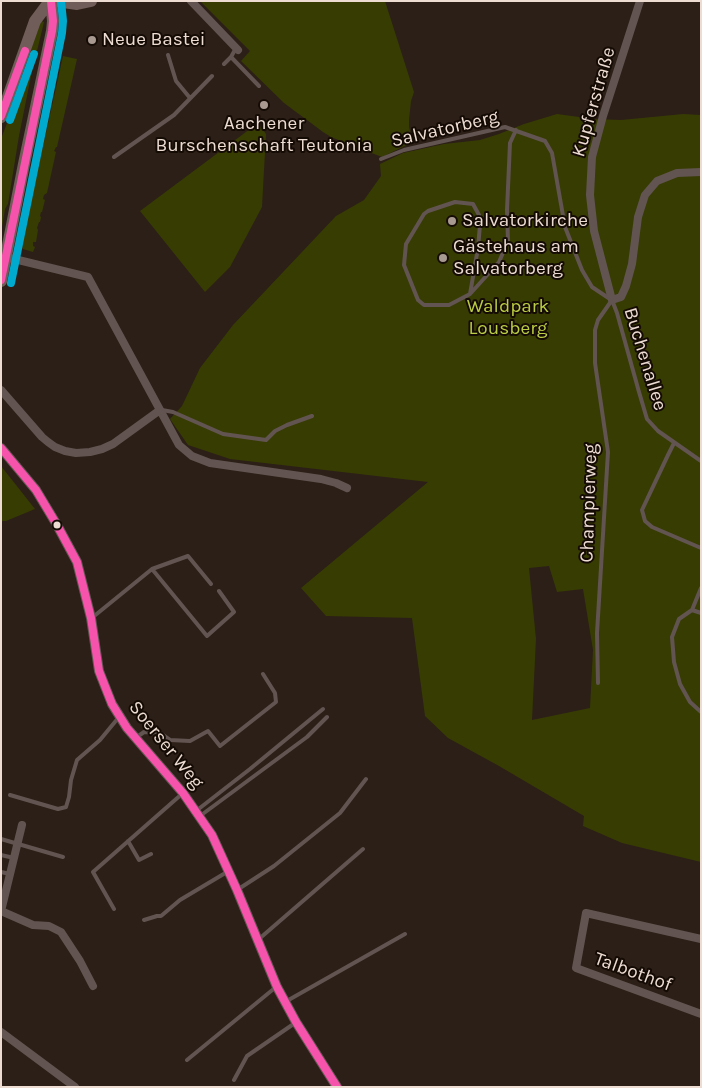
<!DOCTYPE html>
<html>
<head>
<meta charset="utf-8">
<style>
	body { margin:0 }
	#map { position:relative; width:702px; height:1088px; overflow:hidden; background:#2c1f17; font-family:Karla,sans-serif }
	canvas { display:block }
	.frame { position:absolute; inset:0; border:2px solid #ecdcd2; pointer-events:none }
</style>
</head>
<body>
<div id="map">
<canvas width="702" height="1088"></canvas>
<div class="frame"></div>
</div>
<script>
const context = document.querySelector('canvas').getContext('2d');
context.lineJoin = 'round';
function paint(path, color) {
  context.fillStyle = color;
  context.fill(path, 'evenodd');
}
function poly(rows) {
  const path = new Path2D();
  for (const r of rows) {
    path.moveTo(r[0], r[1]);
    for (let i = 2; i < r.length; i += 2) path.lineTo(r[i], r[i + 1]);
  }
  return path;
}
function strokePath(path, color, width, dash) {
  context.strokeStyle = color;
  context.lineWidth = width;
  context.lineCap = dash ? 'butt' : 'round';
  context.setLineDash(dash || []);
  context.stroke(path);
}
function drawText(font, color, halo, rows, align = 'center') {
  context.font = font + ' Karla,sans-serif';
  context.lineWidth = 4;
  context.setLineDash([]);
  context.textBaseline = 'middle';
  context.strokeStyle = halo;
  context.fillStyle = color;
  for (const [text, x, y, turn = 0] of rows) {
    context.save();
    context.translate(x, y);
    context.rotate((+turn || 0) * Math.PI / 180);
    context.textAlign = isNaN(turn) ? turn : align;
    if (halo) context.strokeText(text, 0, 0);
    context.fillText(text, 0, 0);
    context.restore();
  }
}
paint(poly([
	[200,1,385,1,414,92,411,101,409,120,409,127,413,142,382,157,351,145,331,137,323,132,284,103,241,61,250,51],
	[41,21,44,22,31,76,19,136,8,204,5,209,1,233,1,139,29,65,27,61],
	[63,56,77,59,57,147,56,147,54,151,56,152,47,193,44,195,43,199,45,200,42,212,41,212,40,216,41,217,40,222,39,222,37,228,38,230,36,242,33,242,33,246,35,247,33,252,23,249,21,246],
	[557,114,594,119,621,120,683,114,701,115,701,862,622,843,583,826,584,816,499,766,448,738,425,716,412,618,326,616,301,588,428,482,230,459,188,445,170,419,182,406,200,368,233,325,336,216,364,200,381,176,380,164,403,153,444,144,480,140,499,134,524,124],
	[549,566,557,592,583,589,593,650,590,708,532,720,536,639,529,568],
	[258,123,266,134,262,207,230,267,205,292,140,211],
	[1,466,35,509,6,521,1,521]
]), '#373c03');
strokePath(poly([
	[168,55,176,81,190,98],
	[231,57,259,86],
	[224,64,231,57,236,48],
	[114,157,174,115,212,76],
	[381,159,404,150,505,127,545,141,552,153,565,227,582,270,592,287,610,299],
	[470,294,478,248,480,225,479,215,473,204,455,202,428,211,424,214,406,244,404,265,418,300,424,305,449,305,470,294,499,262,508,241,507,210,510,143,516,130],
	[612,300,617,313,639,392,647,419,658,431,701,461],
	[162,410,173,412,223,434,266,440,275,431,287,425,312,416],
	[674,443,668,455,642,510,645,521,652,527,701,548],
	[152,569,207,636,234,612,219,591],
	[701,588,692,610,679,619,672,637,674,662,680,684,690,702,701,712],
	[692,610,701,613],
	[93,617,152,569,188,556,211,584],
	[598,683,597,633,608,452,595,363,595,330,598,320,612,300],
	[137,737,144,732,160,733,170,740,190,741,208,731,220,746,276,702,275,693,263,674],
	[10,795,58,809,66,807,69,797,71,780,77,760,100,740,119,717],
	[196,811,250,769,323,709],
	[200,816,307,737,327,717],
	[1,839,63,857],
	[128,841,139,860,151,854],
	[1,855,14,858],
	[1,872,10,874],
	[237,890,274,866,340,813,366,779],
	[114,909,93,872,183,793],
	[144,920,157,916,161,916,180,900,227,872],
	[259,939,363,849],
	[285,1002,405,934],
	[187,1060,276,987],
	[234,1080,247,1056,295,1023]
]), '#625451', 4);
strokePath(poly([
	[191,1,238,50],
	[640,1,603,116,592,157,590,195,594,231,612,300,621,297,626,286,632,264,638,217,645,195,657,181,677,173,701,172],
	[6,257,88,277,179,445,192,456,210,463,321,479,336,483,347,488],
	[1,390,42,437,48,442,55,447,65,451,76,453,90,452,102,449,113,444,160,410],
	[1,911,33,925,49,926,61,932,80,961,93,986],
	[1,911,22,825],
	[701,939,586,913,576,968,701,1014],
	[1,1032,75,1087]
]), '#625451', 8);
strokePath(poly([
	[1,448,36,490,57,525,77,562,91,618,99,671,112,704,127,728,183,793,212,835,237,890,277,987,296,1022,337,1087]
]), '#625451', 10);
strokePath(poly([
	[57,1,77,4,91,1],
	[1,117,35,21,50,1],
	[1,281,24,164,52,31,53,21,51,1]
]), '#705c58', 12);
strokePath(poly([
	[1,116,25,51],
	[1,280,52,31,53,21,51,1],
	[1,448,36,490,57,525,77,562,91,618,99,671,112,704,127,728,183,793,212,835,237,890,277,987,296,1022,337,1087]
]), '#f653ac', 8);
strokePath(poly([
	[10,120,34,54],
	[11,283,62,33,63,21,61,1]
]), '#00a9ce', 8);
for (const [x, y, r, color] of [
	[92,40,5,"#a99a91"],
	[264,105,5,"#a99a91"],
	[452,221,5,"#a99a91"],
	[443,258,5,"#a99a91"],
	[57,525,4.5,"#ecdcd2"]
]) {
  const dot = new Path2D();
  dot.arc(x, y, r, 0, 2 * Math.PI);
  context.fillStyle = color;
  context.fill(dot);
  strokePath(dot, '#150b05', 2);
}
drawText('19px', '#ecdcd2', '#150b05', [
	["Neue Bastei",102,40],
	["Aachener",264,124,"center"],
	["Burschenschaft Teutonia",264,146,"center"],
	["Salvatorkirche",462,221],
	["Gästehaus am",453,247],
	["Salvatorberg",453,269]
], 'left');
drawText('19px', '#ecdcd2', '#150b05', [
	["Kupferstraße",594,102,-74],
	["Salvatorberg",445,129,-13],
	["Buchenallee",645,359,73],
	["Champierweg",589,503,-88],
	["Soerser Weg",166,745,51],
	["Talbothof",633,972,20]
]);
drawText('19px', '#bacd44', '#150b05', [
	["Waldpark",508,307],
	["Lousberg",508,329]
]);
</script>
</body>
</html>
